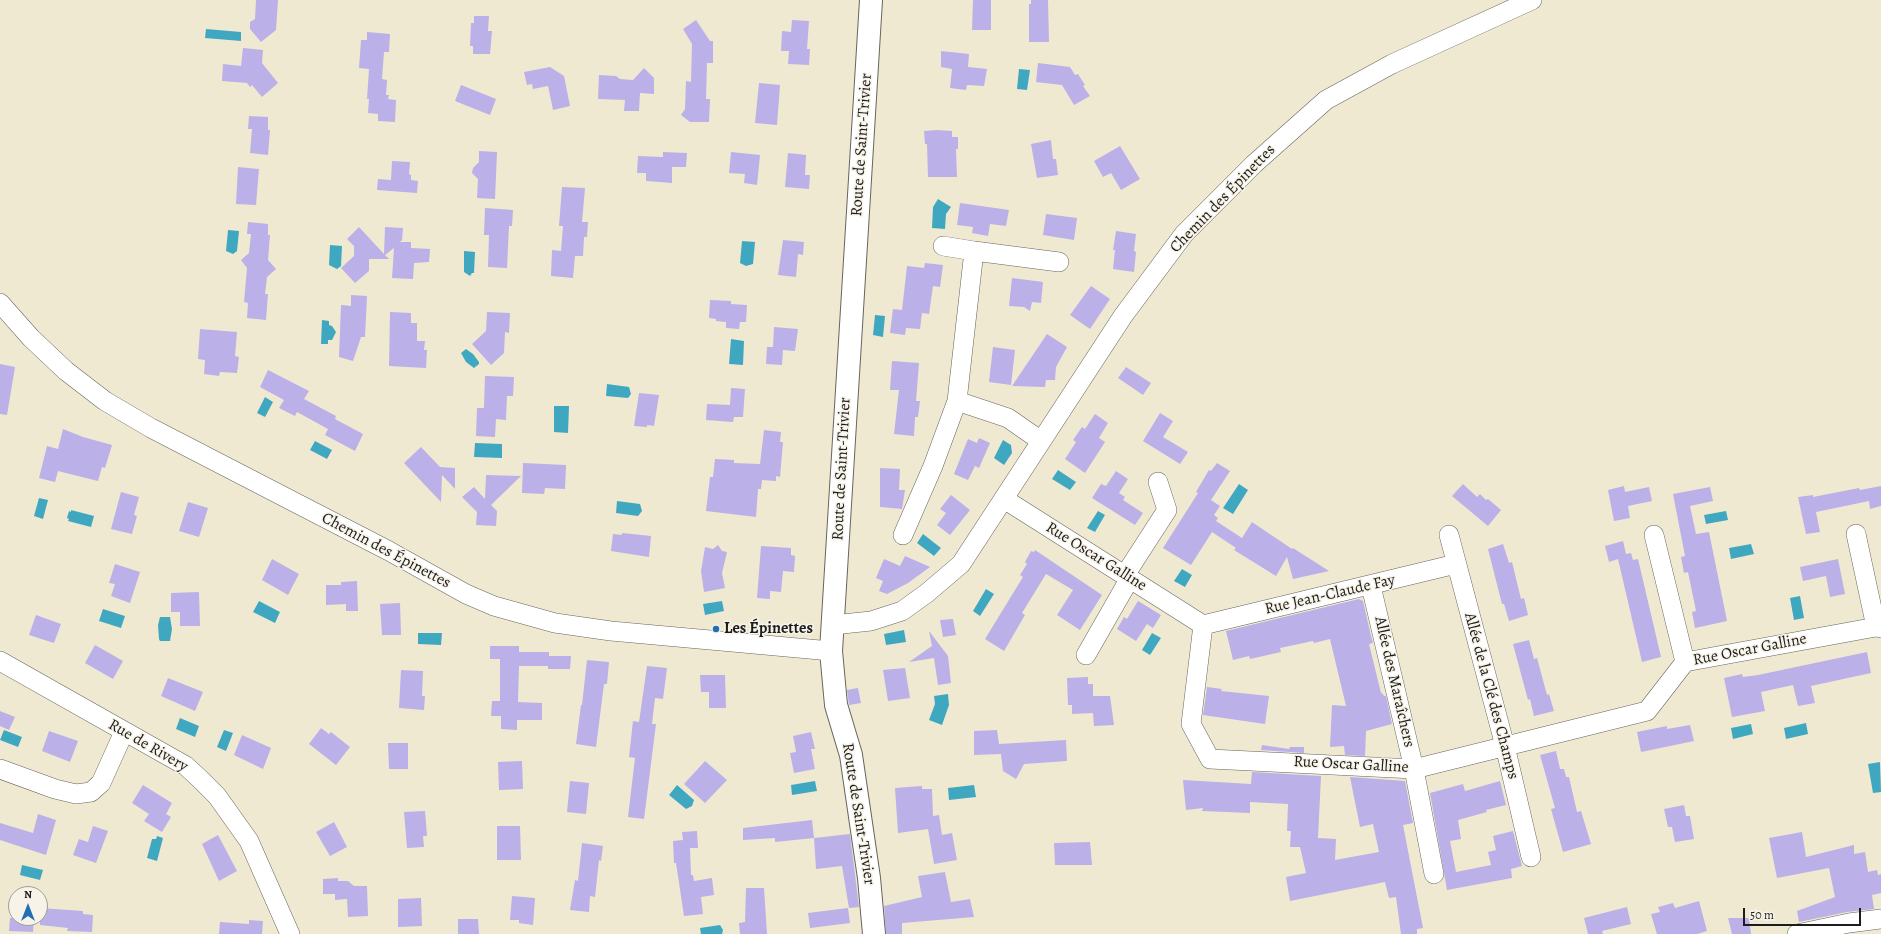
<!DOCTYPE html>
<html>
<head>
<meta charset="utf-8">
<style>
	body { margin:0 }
	#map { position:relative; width:1881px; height:934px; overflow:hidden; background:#f0e9d2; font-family:Alegreya,serif }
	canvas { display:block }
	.north { position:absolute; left:8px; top:886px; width:40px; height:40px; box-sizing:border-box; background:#f7f3e8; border:1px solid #9f9d96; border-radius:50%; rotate:0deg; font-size:11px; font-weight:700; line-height:16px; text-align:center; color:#1c1c1c }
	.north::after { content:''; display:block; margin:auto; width:14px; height:18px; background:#1f6fb2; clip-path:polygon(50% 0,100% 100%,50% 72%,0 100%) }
	.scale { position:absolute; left:1743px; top:908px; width:118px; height:18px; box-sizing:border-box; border:2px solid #1c1c1c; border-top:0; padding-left:5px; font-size:12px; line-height:14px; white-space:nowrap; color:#1c1c1c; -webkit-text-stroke:3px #f7f3e8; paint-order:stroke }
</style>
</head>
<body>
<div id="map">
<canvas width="1881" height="934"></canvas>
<div class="north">N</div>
<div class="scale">50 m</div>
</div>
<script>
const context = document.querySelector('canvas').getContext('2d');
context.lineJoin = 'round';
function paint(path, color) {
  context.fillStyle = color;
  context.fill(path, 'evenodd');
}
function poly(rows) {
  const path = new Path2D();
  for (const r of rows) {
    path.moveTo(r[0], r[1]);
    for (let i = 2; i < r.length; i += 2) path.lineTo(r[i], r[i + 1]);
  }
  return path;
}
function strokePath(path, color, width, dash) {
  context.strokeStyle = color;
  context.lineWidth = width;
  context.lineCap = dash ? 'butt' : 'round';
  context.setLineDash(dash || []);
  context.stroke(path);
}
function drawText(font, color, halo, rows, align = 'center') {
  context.font = font + ' Alegreya,serif';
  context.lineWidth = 3;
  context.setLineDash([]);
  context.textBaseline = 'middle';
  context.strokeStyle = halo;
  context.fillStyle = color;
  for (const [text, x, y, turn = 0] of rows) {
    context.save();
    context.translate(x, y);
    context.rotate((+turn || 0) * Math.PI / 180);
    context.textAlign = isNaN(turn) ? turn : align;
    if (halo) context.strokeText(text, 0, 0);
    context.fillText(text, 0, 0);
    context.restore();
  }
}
paint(poly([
	[206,29,241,32,241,41,205,38],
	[1019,69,1030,70,1027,90,1017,89],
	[938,199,951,207,946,214,945,229,932,228,933,207],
	[228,230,239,231,237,251,233,254,226,251],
	[742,241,755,242,753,264,746,266,740,263],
	[330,245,342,246,341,266,337,269,329,265],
	[464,251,475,252,474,273,472,273,470,276,464,272],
	[875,315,885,316,883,337,873,335],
	[322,320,329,321,329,325,332,326,336,332,332,340,328,340,328,344,321,344],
	[731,339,744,341,743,365,729,364],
	[466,349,473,354,479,362,479,364,474,368,466,362,461,353],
	[607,384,629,387,631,394,628,398,606,396],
	[265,397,273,402,265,417,257,413],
	[554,406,569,406,568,433,554,432],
	[1003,440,1011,445,1012,453,1004,465,994,458],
	[315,441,332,450,327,459,310,450],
	[475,443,502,444,502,458,474,457],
	[1058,470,1076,482,1070,490,1052,479],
	[1239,484,1248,490,1233,514,1223,508],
	[39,498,48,500,43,519,34,516],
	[617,501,640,504,642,511,638,516,616,513],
	[71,510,94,516,91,527,68,521,69,519,67,518,69,511,71,512],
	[1098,511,1105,515,1095,532,1087,528],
	[1726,511,1728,520,1706,524,1704,515],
	[923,534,941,548,934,556,917,543],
	[1751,544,1754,554,1731,559,1729,548],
	[1182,569,1192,575,1185,587,1174,581],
	[986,589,994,594,980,616,973,611],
	[1800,596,1804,618,1794,620,1790,598],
	[259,601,280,612,275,623,253,612],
	[722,601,724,611,705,615,703,604],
	[103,609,125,616,121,628,99,621],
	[160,617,170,617,172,629,170,641,160,641,159,639,158,625],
	[904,630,906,642,886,645,884,634],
	[418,633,442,633,441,645,418,644],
	[1152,633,1161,638,1150,655,1142,650],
	[948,694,949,705,942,725,929,720,935,704,934,696],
	[180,718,199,726,195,737,176,729],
	[1806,723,1808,734,1786,739,1784,728],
	[1751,724,1753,734,1733,739,1731,728],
	[4,730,22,737,18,747,0,740],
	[224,730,233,733,226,751,217,747],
	[1880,762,1881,792,1873,793,1868,764],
	[815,781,817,791,792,795,791,785],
	[677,785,694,800,692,806,686,809,669,795],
	[974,785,976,797,949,800,948,788],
	[157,836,163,838,157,861,147,858,152,839,156,839],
	[22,865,43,870,40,880,20,875],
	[720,925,723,930,722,934,701,934,700,928]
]), '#3fa8c0');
paint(poly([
	[256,0,278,0,276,30,261,42,250,29,250,22,255,19],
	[973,0,991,0,991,30,972,30],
	[1031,0,1048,0,1049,42,1029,42,1029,4,1031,4],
	[474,16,489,16,488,31,492,31,490,54,473,54,473,46,470,46,471,23,474,23],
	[696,20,710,41,713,41,713,63,707,63,706,99,710,99,709,122,690,122,681,115,685,109,686,81,691,82,692,44,683,29],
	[792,20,809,21,807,49,810,49,809,65,788,64,789,51,781,51,782,31,791,32],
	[367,32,390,34,389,52,384,52,382,79,387,80,386,95,389,95,388,99,396,100,395,122,378,121,378,114,368,113,369,99,367,99,369,69,359,68,361,40,367,40],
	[243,48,263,50,262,63,278,83,262,97,252,85,250,87,247,83,222,81,223,64,241,66],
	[941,51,969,54,968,67,987,69,984,86,967,85,966,90,950,88,952,69,941,67],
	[1038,63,1070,67,1075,75,1078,74,1085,85,1083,86,1090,96,1074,105,1062,85,1036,82],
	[550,67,564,76,570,106,553,110,548,86,533,89,532,84,527,85,524,72],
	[644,68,654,78,654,94,640,93,639,111,624,111,625,100,598,99,599,75,616,76,620,79,633,80],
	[759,83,780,85,777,125,755,123],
	[461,85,496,99,490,115,455,101],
	[249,116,268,117,268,130,270,130,268,155,250,153,252,129,248,129],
	[937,130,952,131,952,137,958,137,958,149,956,149,957,177,928,177,927,144,925,144,924,131],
	[1051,140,1053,159,1056,159,1058,175,1037,178,1031,144],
	[1120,146,1140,179,1121,190,1111,173,1103,177,1094,161],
	[479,151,497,152,495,199,477,198,478,179,472,173,473,168,479,162],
	[663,152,687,153,686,167,672,167,672,183,646,181,646,173,637,173,638,156,663,157],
	[731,152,760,155,757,185,744,183,745,174,729,173],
	[788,153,806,155,805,175,810,175,809,189,785,187],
	[392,161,410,162,409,174,411,175,411,180,418,181,417,193,377,190,378,179,391,180],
	[238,167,259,169,256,205,236,204],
	[562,187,585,188,582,222,588,222,587,237,584,237,583,256,575,256,573,278,551,276,552,250,561,251,563,226,559,226],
	[960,203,1009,210,1006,226,990,224,988,236,972,233,973,227,957,225],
	[485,208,513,210,512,226,509,226,507,268,488,267,489,235,484,235],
	[1046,214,1077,218,1074,240,1043,235],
	[248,222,268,224,268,235,270,235,268,260,276,269,267,277,265,294,268,294,266,320,247,318,248,303,244,302,247,268,241,260,249,253,251,234,247,234],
	[359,227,384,254,385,227,403,228,402,240,400,242,411,242,411,248,430,249,429,262,414,263,413,279,392,278,394,248,385,255,389,259,369,259,369,271,355,283,341,268,354,256,354,246,347,239],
	[1116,231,1136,234,1134,251,1136,252,1134,272,1113,269,1115,250,1113,250],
	[783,240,804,242,803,255,798,254,796,277,778,275],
	[925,263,943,265,940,287,933,286,929,314,922,313,920,329,906,328,905,335,890,333,893,309,902,310,907,266,924,268],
	[1012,278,1043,282,1041,303,1032,302,1030,311,1024,307,1009,306],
	[1091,286,1110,299,1090,329,1070,315],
	[351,295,367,296,365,337,361,337,353,361,339,357,341,305,351,306],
	[710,300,731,301,731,304,747,305,746,322,740,322,739,329,726,328,726,322,716,321,716,319,709,318],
	[390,312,411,313,411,323,417,323,417,341,425,341,424,350,427,350,426,368,389,366],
	[487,312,510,313,509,333,505,332,504,353,491,365,472,344,486,331],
	[774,327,798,329,795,351,783,350,782,365,766,364,767,347,773,347],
	[200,329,237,332,235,356,239,357,237,373,220,372,219,376,204,374,205,360,198,359],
	[1047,334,1067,347,1056,367,1055,380,1046,380,1045,387,1012,386],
	[993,347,1015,350,1011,385,989,382],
	[892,361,919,363,916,401,920,401,918,417,915,417,914,436,894,434,899,390,890,390],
	[0,364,15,367,7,415,0,414],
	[1126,367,1151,383,1143,395,1118,378],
	[268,370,309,391,304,399,336,416,335,419,363,434,355,451,325,435,328,429,297,412,295,416,279,408,284,400,260,387],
	[485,376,514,377,513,396,507,396,506,420,496,419,495,437,476,436,477,408,484,408],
	[731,388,745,389,743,417,734,417,733,422,706,420,707,404,730,405],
	[639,393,659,395,654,426,647,425,647,427,634,426],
	[1160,413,1173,421,1163,437,1188,452,1180,464,1143,441],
	[1095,414,1108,423,1099,438,1105,442,1085,473,1065,459,1076,442,1073,440,1082,427,1085,429],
	[63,429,83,437,112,445,105,468,102,467,98,481,58,471,55,482,39,478,47,446,58,449],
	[764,430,781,432,780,442,783,442,780,477,776,476,776,481,762,480,761,489,758,489,756,517,706,511,710,477,713,477,715,459,734,460,734,463,760,464],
	[979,438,990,443,979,468,975,466,968,480,954,474,968,439,977,443],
	[421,447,440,467,455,468,455,489,442,475,441,502,404,463],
	[523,463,566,465,565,489,545,488,544,494,522,493],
	[1217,463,1230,471,1211,500,1220,506,1214,515,1218,518,1216,521,1242,538,1252,522,1292,549,1293,548,1329,571,1293,579,1287,557,1276,576,1234,550,1236,548,1212,532,1191,565,1163,548,1198,493,1196,492,1209,470,1211,471],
	[880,468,900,469,899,490,905,490,902,509,880,507],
	[1116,471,1128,479,1119,493,1125,497,1123,500,1143,513,1135,525,1092,498,1101,484,1106,486],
	[486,475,521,476,491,505,497,511,496,526,476,525,477,512,462,497,474,487,485,499],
	[1463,484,1477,497,1480,494,1486,500,1488,499,1501,510,1488,526,1452,496],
	[1624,486,1625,492,1649,487,1652,501,1628,506,1630,518,1614,521,1608,490],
	[1881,486,1881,506,1870,509,1869,501,1816,512,1820,532,1806,534,1798,497,1813,495,1813,497,1859,488,1860,490],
	[1710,487,1713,501,1690,506,1696,534,1709,532,1727,621,1695,628,1692,612,1696,611,1688,572,1684,573,1681,557,1685,556,1673,494],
	[121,492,139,497,134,515,137,516,132,534,111,529],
	[951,495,970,510,950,535,937,525,946,513,940,509],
	[188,502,208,508,199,537,179,531],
	[622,533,651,536,649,557,611,551,613,534,622,535],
	[1623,541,1626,554,1631,553,1633,560,1638,559,1661,657,1642,662,1618,559,1609,562,1605,546],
	[1503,544,1509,563,1512,562,1521,599,1524,598,1528,615,1509,621,1504,604,1502,604,1488,549],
	[718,545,722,551,727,552,722,573,725,588,704,592,701,571,705,547,713,549],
	[761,546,791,548,791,555,795,556,794,572,783,571,781,592,770,591,770,599,757,598],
	[1035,550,1102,595,1080,630,1057,615,1073,590,1046,574,1022,613,1025,615,1004,651,985,639,1023,577,1020,575,1027,564,1025,562,1031,551,1034,552],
	[905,556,930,567,908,583,887,594,879,591,883,581,876,578,884,559,900,566],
	[272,559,299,574,288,595,262,580],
	[1838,559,1845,594,1830,597,1826,576,1803,581,1800,567],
	[115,564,140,572,130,603,111,596,115,584,109,583],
	[357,581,358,611,346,611,346,604,326,605,326,585,341,585,341,582],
	[199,592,200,626,180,626,180,612,171,612,171,593],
	[1359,599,1363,601,1371,636,1373,643,1369,644,1381,693,1382,693,1384,696,1386,696,1392,724,1366,731,1365,756,1345,755,1344,746,1330,747,1332,705,1346,706,1330,639,1314,643,1313,641,1280,648,1281,652,1250,659,1249,656,1233,660,1226,631],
	[1138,601,1161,615,1153,628,1147,624,1136,641,1117,629,1124,617,1127,619],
	[400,603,401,635,382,635,380,604],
	[36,615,61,624,54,643,29,635],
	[953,619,956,635,943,637,940,620],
	[929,631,948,656,951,683,938,685,934,658,909,662,932,646],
	[1529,640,1534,659,1537,658,1547,695,1549,694,1554,711,1534,716,1530,699,1528,700,1513,644],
	[95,645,123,661,113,679,85,663],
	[490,646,519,646,519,652,549,652,549,656,571,656,570,669,548,669,548,666,519,666,518,702,542,703,542,720,517,720,517,730,501,729,501,716,491,716,492,701,500,701,500,659,490,659],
	[1867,652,1871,673,1811,686,1815,703,1798,706,1793,685,1761,692,1765,711,1732,717,1724,678,1742,674,1743,677,1758,675],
	[587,660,609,662,607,684,604,684,596,747,576,744,581,705,582,705],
	[647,666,667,668,663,699,655,698,652,724,656,724,644,819,628,817,635,758,629,757,633,721,639,722],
	[905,668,910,698,888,701,883,670],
	[401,670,423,671,422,696,425,696,424,710,399,708],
	[700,675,725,675,726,708,709,708,709,692,701,692],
	[1088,677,1088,684,1093,684,1093,696,1110,696,1114,725,1094,726,1093,713,1072,714,1072,705,1068,705,1067,678],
	[168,678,203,692,195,711,161,696],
	[1207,687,1222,689,1221,691,1269,696,1265,724,1203,715],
	[858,688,861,703,849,705,847,690],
	[0,711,15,717,9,730,0,726],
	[1690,725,1694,741,1641,752,1637,732,1667,726,1667,729],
	[321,728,329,734,331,732,350,747,336,765,309,744],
	[997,730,999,744,1066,740,1067,761,1024,764,1016,779,1003,771,1001,754,974,755,974,731],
	[49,731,78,741,70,762,42,751],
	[811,732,815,749,811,749,815,769,794,773,790,753,796,752,793,736],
	[242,735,271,748,263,769,234,755],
	[388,743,408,743,408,769,389,769],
	[1262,745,1289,749,1290,747,1304,747,1304,753,1261,750],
	[1556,751,1560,769,1564,769,1566,777,1569,777,1577,812,1581,811,1591,844,1563,852,1551,809,1555,808,1540,755],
	[522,761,523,789,499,790,498,762],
	[705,761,727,780,705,803,684,784],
	[1252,772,1321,776,1318,838,1336,839,1335,860,1379,852,1373,824,1360,827,1350,777,1405,781,1413,823,1403,825,1423,928,1417,929,1417,934,1401,934,1396,897,1389,898,1385,882,1290,901,1286,877,1306,873,1300,847,1290,847,1291,831,1287,831,1288,804,1250,802,1250,813,1202,811,1203,808,1186,810,1183,780,1251,784],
	[570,781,589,783,586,814,567,812],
	[1500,781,1506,805,1486,810,1487,812,1458,820,1461,839,1450,841,1456,872,1491,865,1488,852,1496,850,1493,836,1513,831,1522,866,1511,869,1512,878,1447,890,1430,793,1463,784,1465,791],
	[143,785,172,803,166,814,171,817,162,832,144,821,149,814,132,803],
	[922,786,922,789,932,789,933,816,939,815,942,835,952,833,957,860,934,864,928,829,898,833,895,788],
	[1684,805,1686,816,1690,816,1694,839,1675,842,1672,827,1668,827,1664,809],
	[425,811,427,836,423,836,424,847,407,848,404,812],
	[38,814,56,820,46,855,0,840,0,823,33,833],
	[812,820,814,838,775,842,775,838,743,840,743,828],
	[334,822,347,847,330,856,316,832],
	[93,826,108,831,96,863,73,855,79,839,88,842],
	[497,826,520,826,521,860,497,860],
	[697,831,698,848,690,848,691,875,693,875,694,881,712,878,714,895,701,897,703,914,684,916,676,863,674,863,673,841,683,840,682,832],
	[1802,832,1806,857,1854,845,1854,854,1865,852,1868,872,1877,870,1878,875,1881,874,1881,893,1872,895,1874,909,1847,912,1799,922,1797,911,1835,897,1829,868,1777,878,1769,838],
	[850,834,859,907,849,908,842,866,816,869,814,838],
	[218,835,237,871,219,881,202,844],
	[1090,842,1092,865,1055,865,1054,843],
	[582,843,603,846,601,861,599,860,595,897,590,896,589,912,570,910,575,880,578,881],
	[945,872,951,902,970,899,974,917,902,923,902,934,886,934,884,906,922,897,918,876],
	[338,878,338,881,348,881,354,886,367,886,368,916,348,917,347,899,335,900,335,894,323,894,323,879],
	[746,888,764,888,767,934,740,934,739,923,745,922],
	[512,896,535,898,533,925,519,923,519,920,510,920],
	[421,898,422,926,398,927,398,899],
	[1699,901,1707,931,1697,934,1657,934,1651,914,1660,912,1658,907,1673,903,1675,908],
	[1627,907,1631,924,1602,931,1603,934,1588,934,1584,918],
	[40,908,83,911,83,914,93,915,92,932,67,931,68,928,40,925],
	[848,908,850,923,810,928,808,913],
	[10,918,34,918,33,932,9,931],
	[1728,918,1749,918,1751,934,1732,934],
	[458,919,478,919,479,934,458,934],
	[249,920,263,921,262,934,219,934,220,922,249,924]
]), '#bbb0e7');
const minor = poly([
	[943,246,974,251],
	[0,303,31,338,66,371,105,401,151,428,389,551,466,594,494,606,555,623,611,631,831,651],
	[1041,441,1008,418,957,401,974,251,1059,262],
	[1004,499,1203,625,1191,724,1210,759,1414,769,1647,711,1685,662,1876,627,1881,628],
	[1856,534,1876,627],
	[903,535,933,466,957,401],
	[1449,535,1505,746,1531,857],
	[1654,535,1685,662],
	[1125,575,1167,510,1158,482],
	[1371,586,1414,769,1434,874],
	[833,625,871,621,902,611,927,593,961,564,1123,316,1184,234,1254,164,1326,100,1392,64,1532,0],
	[1203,625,1456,564],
	[1086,655,1130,578],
	[0,661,186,766,201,780,217,796,249,841,290,934],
	[0,769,55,789,76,794,91,792,101,783,124,732],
	[1797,934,1849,923,1881,919]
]);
const major = poly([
	[871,0,831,651,836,705,851,755,869,878,874,934]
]);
strokePath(minor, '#66645c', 20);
strokePath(major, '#66645c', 24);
strokePath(minor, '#fff', 19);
strokePath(major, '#fff', 22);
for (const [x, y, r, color] of [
	[716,629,4,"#1f6fb2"]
]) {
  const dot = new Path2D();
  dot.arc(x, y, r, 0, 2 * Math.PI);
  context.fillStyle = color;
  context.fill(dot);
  strokePath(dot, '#f7f3e8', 1.5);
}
drawText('16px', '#1c1c1c', '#f7f3e8', [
	["Route de Saint-Trivier",862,145,-86],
	["Chemin des Épinettes",1223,199,-46],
	["Route de Saint-Trivier",842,469,-87],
	["Chemin des Épinettes",386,551,28],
	["Rue Oscar Galline",1096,557,32],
	["Rue Jean-Claude Fay",1330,595,-13],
	["Rue Oscar Galline",1750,650,-11],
	["Allée des Maraîchers",1394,682,77],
	["Allée de la Clé des Champs",1491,696,75],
	["Rue de Rivery",148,746,30],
	["Rue Oscar Galline",1351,765,3],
	["Route de Saint-Trivier",858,814,81]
]);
drawText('bold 16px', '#1c1c1c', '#f7f3e8', [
	["Les Épinettes",724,629]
], 'left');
</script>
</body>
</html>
